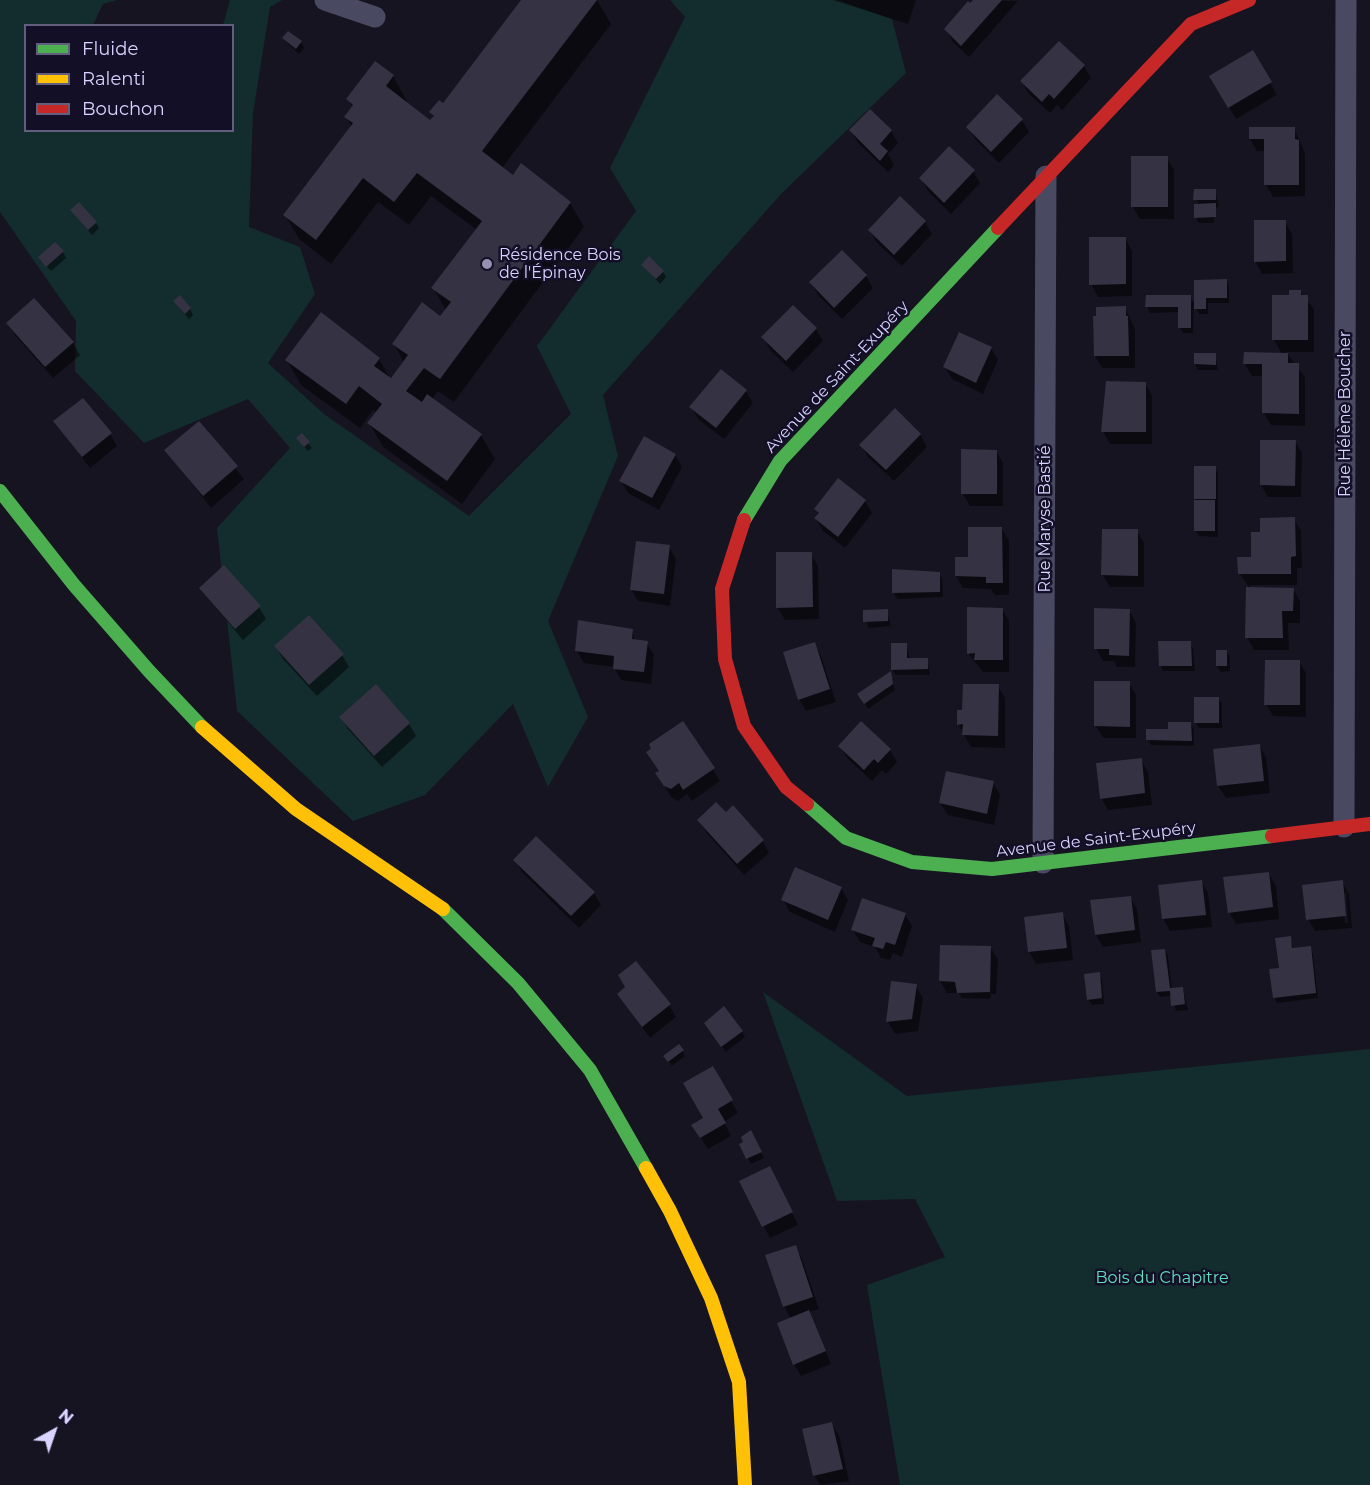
<!DOCTYPE html>
<html>
<head>
<meta charset="utf-8">
<style>
	body { margin:0 }
	#map { position:relative; width:1370px; height:1485px; overflow:hidden; background:#161421; font-family:Montserrat,sans-serif }
	canvas { display:block }
	.legend { position:absolute; left:24px; top:24px; width:210px; height:108px; box-sizing:border-box; background:#130f26; border:2px solid #625e7d; margin:0; padding:8px 10px; list-style:none; font-size:18px; color:#d9d4ff }
	.legend li { display:flex; align-items:center; gap:12px; height:30px }
	.legend b { width:30px; border:2px solid #625e7d }
	.north { position:absolute; left:24px; top:1401px; width:60px; height:60px; -webkit-text-stroke:4px #130f26; paint-order:stroke; rotate:40deg; font-size:16px; font-weight:700; line-height:24px; text-align:center; color:#d9d4ff }
	.north::after { content:''; display:block; margin:auto; width:21px; height:27px; background:#d9d4ff; clip-path:polygon(50% 0,100% 100%,50% 72%,0 100%) }
</style>
</head>
<body>
<div id="map">
<canvas width="1370" height="1485"></canvas>
<ul class="legend">
<li><b style="height:8px;background:#4caf50"></b>Fluide</li>
<li><b style="height:8px;background:#ffc107"></b>Ralenti</li>
<li><b style="height:8px;background:#c62828"></b>Bouchon</li>
</ul>
<div class="north">N</div>
</div>
<script>
const context = document.querySelector('canvas').getContext('2d');
context.lineJoin = 'round';
function paint(path, color) {
  context.fillStyle = color;
  context.fill(path, 'evenodd');
}
function poly(rows) {
  const path = new Path2D();
  for (const r of rows) {
    path.moveTo(r[0], r[1]);
    for (let i = 2; i < r.length; i += 2) path.lineTo(r[i], r[i + 1]);
  }
  return path;
}
function strokePath(path, color, width, dash) {
  context.strokeStyle = color;
  context.lineWidth = width;
  context.lineCap = dash ? 'butt' : 'round';
  context.setLineDash(dash || []);
  context.stroke(path);
}
function drawText(font, color, halo, rows, align = 'center') {
  context.font = font + ' Montserrat,sans-serif';
  context.lineWidth = 5;
  context.setLineDash([]);
  context.textBaseline = 'middle';
  context.strokeStyle = halo;
  context.fillStyle = color;
  for (const [text, x, y, turn = 0] of rows) {
    context.save();
    context.translate(x, y);
    context.rotate((+turn || 0) * Math.PI / 180);
    context.textAlign = isNaN(turn) ? turn : align;
    if (halo) context.strokeText(text, 0, 0);
    context.fillText(text, 0, 0);
    context.restore();
  }
}
paint(poly([
	[0,0,117,0,103,4,93,25,26,26,26,130,232,130,232,26,223,25,230,0,282,0,270,7,253,113,249,227,300,247,315,294,268,363,324,414,469,516,571,414,537,346,636,211,610,168,685,17,670,0,838,0,892,19,906,73,782,193,603,395,618,456,548,621,588,717,548,787,513,704,425,795,353,821,237,711,217,528,290,448,248,399,144,443,75,371,76,321,0,212],
	[763,992,907,1096,1370,1049,1370,1485,900,1485,867,1285,945,1257,915,1199,837,1201]
]), '#132c2d');
paint(poly([
	[523,0,597,0,611,24,502,168,514,177,570,203,584,227,454,402,438,391,432,399,481,435,495,459,462,504,383,447,369,423,377,413,373,410,360,428,301,385,287,360,379,359,391,380,404,363,394,344,440,318,446,310,433,288,477,230,431,196,409,225,378,202,331,264,299,239,285,215,352,127,346,117,353,107,347,99,393,76,407,101,406,103,431,122,434,118,431,112,444,105],
	[833,0,916,0,908,24],
	[973,0,1018,1,969,57,953,42,946,29],
	[283,39,301,42,304,48,299,54],
	[1253,52,1277,95,1236,119,1211,76],
	[1084,66,1091,78,1062,110,1057,105,1050,113,1029,94,1022,82],
	[1022,120,1029,132,999,163,975,139,968,127],
	[1294,128,1305,153,1305,196,1273,197,1266,185,1266,151,1257,151,1250,139,1251,129],
	[851,131,891,131,898,143,888,154,894,165,888,172,858,143],
	[1167,158,1174,170,1174,219,1140,219,1133,207],
	[973,171,980,183,951,214,928,191,921,179],
	[1215,190,1219,206,1214,209,1214,223,1199,223,1195,217,1198,205,1195,191],
	[72,210,96,223,99,228,92,235],
	[925,222,932,234,902,266,877,243,870,231],
	[1285,222,1292,234,1293,273,1262,274,1255,261],
	[1125,238,1132,251,1132,296,1098,297,1091,284],
	[63,252,66,258,51,271,44,263],
	[842,252,866,276,873,288,842,319,818,295,811,282],
	[643,265,663,272,666,277,660,284],
	[1226,280,1229,286,1229,303,1208,303,1208,314,1199,314,1194,304,1193,333,1183,333,1180,328,1180,312,1150,313,1147,307,1147,296,1190,297,1196,306],
	[1300,291,1314,309,1314,352,1286,352,1305,377,1305,426,1271,425,1264,413,1264,376,1252,376,1245,364,1282,354,1274,340,1291,296],
	[175,302,190,309,193,315,189,319],
	[1125,308,1135,329,1135,368,1102,368,1095,356,1098,317],
	[8,323,73,343,80,355,53,378,15,335],
	[816,329,823,341,793,372,770,350,763,337],
	[991,348,998,360,983,394,952,379,945,367],
	[1215,354,1218,370,1198,370,1195,364],
	[1145,383,1152,396,1152,444,1110,444,1103,431],
	[746,391,753,403,724,439,698,419,691,407],
	[55,421,110,434,117,446,90,468],
	[199,423,244,479,211,508,166,450],
	[920,434,927,447,894,481,868,457,861,445],
	[1295,441,1302,453,1301,497,1268,497,1261,485],
	[301,443,308,443,312,448,308,451],
	[996,451,1003,463,1003,506,970,506,963,494],
	[675,455,682,467,659,510,628,493,621,481],
	[1215,468,1218,473,1218,537,1199,536,1195,530,1196,498],
	[865,501,872,513,845,548,823,531,816,519,819,515,816,509],
	[1294,519,1301,531,1302,568,1297,568,1297,585,1250,585,1250,588,1293,589,1300,601,1300,623,1288,623,1289,650,1254,650,1247,637,1248,585,1239,573,1253,558,1259,534],
	[1002,529,1009,541,1009,595,995,595,991,589,963,588,956,576,969,558],
	[1103,530,1137,531,1144,543,1144,587,1110,587,1103,575],
	[669,547,676,559,670,606,638,601,631,589],
	[777,554,811,554,818,566,819,619,785,620,778,608],
	[893,570,939,573,942,579,943,597,897,599,894,593],
	[207,597,259,607,266,619,243,640],
	[1002,609,1009,621,1009,672,983,672,968,653],
	[1129,610,1136,623,1135,667,1117,667,1114,661,1103,661,1096,648],
	[865,611,887,611,891,626,868,628],
	[579,621,632,630,635,641,647,643,654,655,651,684,621,680,614,667,584,663,577,651],
	[1190,643,1193,648,1195,671,1163,671,1160,665],
	[814,644,821,656,836,702,806,711,799,699],
	[906,644,910,660,927,659,930,675,896,675,892,669],
	[276,647,342,655,349,667,317,696,283,659],
	[1227,652,1230,657,1230,671,1221,672,1217,666],
	[1299,661,1306,673,1306,717,1273,716,1266,704],
	[890,673,895,690,868,709,859,694],
	[1129,683,1136,695,1136,738,1103,738,1096,726],
	[998,686,1005,698,1005,748,971,747,958,724,964,712],
	[1218,698,1222,704,1222,728,1199,728,1195,722],
	[341,717,409,724,416,736,382,767,348,729],
	[1190,723,1194,729,1194,746,1151,745,1148,740],
	[1259,745,1266,757,1270,793,1226,798,1218,786],
	[840,746,890,750,897,762,886,774,882,770,872,781,847,758],
	[1141,759,1148,772,1152,805,1108,810,1101,798],
	[713,769,720,781,692,801,687,794,678,801,672,798,657,774],
	[993,783,1000,795,994,825,948,815,940,803],
	[726,814,762,840,769,853,744,875,706,832,699,820],
	[515,860,594,893,601,905,579,928,522,872],
	[1269,874,1276,886,1279,919,1236,924,1229,912],
	[1201,881,1208,893,1212,927,1170,931,1163,919],
	[1342,882,1349,894,1352,928,1315,931,1308,919],
	[1343,893,1346,893,1348,923,1345,923],
	[841,888,848,900,835,932,790,912,783,900],
	[1130,897,1137,909,1141,942,1103,947,1096,935],
	[905,914,912,926,902,957,893,953,890,960,881,958,875,947,860,942,853,930],
	[1062,914,1069,926,1073,960,1036,964,1029,951],
	[1290,938,1294,949,1310,948,1313,954,1318,998,1277,1003,1274,997],
	[991,948,998,960,996,994,991,994,990,999,962,998,959,993,947,993,940,981],
	[1165,950,1168,956,1172,990,1183,989,1188,1010,1176,1011,1172,996,1160,997,1157,992],
	[1099,974,1102,979,1104,1004,1092,1005,1088,999],
	[893,983,916,986,923,998,918,1031,895,1034,888,1022],
	[619,994,669,1005,676,1017,650,1038],
	[709,1029,742,1031,745,1037,726,1052],
	[682,1050,685,1056,672,1066,665,1056],
	[712,1068,738,1113,724,1122,731,1136,708,1149,693,1125,705,1119],
	[751,1132,764,1158,751,1164,741,1145,745,1142],
	[776,1180,798,1225,770,1238,741,1182],
	[795,1247,802,1259,819,1309,809,1312,831,1364,801,1376,794,1364,791,1319,784,1306],
	[832,1424,839,1436,849,1481,820,1485,815,1476,804,1431]
]), '#0007');
paint(poly([
	[521,0,597,0,482,151,513,175,521,163,571,202,440,379,424,368,406,391,422,402,427,394,482,434,447,481,367,423,382,404,359,386,346,404,285,360,321,312,380,358,374,366,391,378,408,355,392,344,422,302,440,316,451,302,431,288,482,221,417,173,394,202,363,178,316,240,283,215,353,123,344,117,353,105,346,99,375,61,394,75,386,86,430,120,434,116,429,112,439,100,443,103],
	[973,0,1002,0,961,46,944,29,968,1,970,3],
	[288,31,302,41,296,49,282,38],
	[1059,41,1085,65,1054,99,1049,94,1042,102,1020,81],
	[1253,50,1272,82,1228,108,1209,76],
	[997,94,1023,119,991,152,966,127],
	[870,109,892,130,880,144,888,151,880,161,849,130],
	[1249,127,1295,127,1295,139,1299,140,1299,185,1264,185,1264,139,1249,139],
	[949,146,975,170,944,203,919,178],
	[1131,156,1168,156,1168,207,1131,207],
	[1194,189,1216,189,1216,200,1193,200],
	[900,196,926,221,894,255,868,230],
	[79,202,97,222,88,230,70,210],
	[1216,203,1216,217,1194,218,1194,204],
	[1254,220,1286,220,1286,261,1254,262],
	[1089,237,1126,237,1126,284,1089,285],
	[55,242,64,251,46,267,38,257],
	[842,250,867,275,834,308,809,282],
	[649,256,664,271,656,279,641,265],
	[1227,279,1227,298,1206,298,1206,309,1194,309,1194,280],
	[1289,290,1301,290,1301,295,1308,295,1308,340,1272,340,1272,295,1289,295],
	[180,295,191,308,185,314,173,301],
	[1146,295,1191,295,1191,328,1178,328,1178,307,1145,307],
	[34,298,74,342,45,367,6,323],
	[793,305,817,328,786,361,761,337],
	[1126,306,1126,316,1128,316,1129,356,1094,356,1093,316,1096,316,1096,307],
	[959,332,992,347,976,383,943,367],
	[1244,352,1288,353,1288,363,1299,363,1299,414,1262,413,1262,364,1243,364],
	[1194,353,1216,353,1216,365,1194,364],
	[721,369,747,390,716,428,689,407],
	[1106,381,1146,382,1146,432,1101,432],
	[83,398,112,433,82,457,53,421],
	[895,408,921,434,886,470,859,445],
	[199,421,238,466,203,496,164,450],
	[302,433,310,442,304,447,296,438],
	[644,436,676,454,652,498,619,481],
	[1260,440,1296,440,1295,486,1260,485],
	[961,449,997,450,997,494,961,494],
	[1194,466,1216,466,1216,499,1194,499],
	[838,478,866,500,838,537,814,518,819,513,814,509],
	[1194,500,1215,500,1215,531,1194,531],
	[1295,517,1296,556,1291,557,1291,574,1238,574,1237,557,1251,557,1251,532,1260,532,1260,518],
	[968,527,1002,527,1003,583,986,583,986,577,955,576,955,557,968,557],
	[1102,529,1138,529,1138,576,1101,575],
	[636,541,670,545,664,594,630,590],
	[776,552,812,552,813,607,776,608],
	[224,565,261,606,235,629,199,588],
	[892,569,940,572,940,592,892,593],
	[1246,587,1294,588,1293,611,1282,611,1283,638,1245,638],
	[967,607,1003,608,1003,660,974,660,975,653,967,654],
	[1094,608,1130,609,1129,656,1109,655,1109,649,1094,649],
	[888,609,888,621,863,622,863,610],
	[309,615,344,654,309,685,274,646],
	[578,620,633,629,632,639,648,641,644,672,613,669,614,656,575,651],
	[1158,641,1191,641,1192,666,1159,666],
	[815,642,830,689,798,700,783,652],
	[891,643,907,643,907,658,928,658,928,669,891,670],
	[1216,650,1227,650,1227,666,1216,666],
	[1265,660,1300,660,1300,705,1264,705],
	[891,671,893,684,864,704,857,694],
	[1094,681,1130,681,1130,727,1094,726],
	[376,684,410,723,374,756,339,717],
	[963,684,999,684,998,736,962,735,963,724,957,725,957,710,962,710],
	[1194,697,1219,697,1219,723,1194,723],
	[683,721,715,768,683,790,679,783,671,789,664,786,655,773,659,771,646,752,651,749,649,744],
	[861,721,891,749,878,763,874,759,864,770,838,746],
	[1168,722,1191,722,1192,741,1146,740,1146,729,1168,729],
	[1260,744,1264,781,1217,786,1213,749],
	[1142,758,1145,793,1100,799,1096,763],
	[946,771,994,781,987,814,939,803],
	[716,802,726,812,733,805,764,840,737,864,697,820],
	[536,836,595,892,571,916,513,860],
	[795,867,842,887,828,920,781,900],
	[1269,872,1273,907,1228,913,1223,877],
	[1202,880,1206,915,1162,919,1158,885],
	[1343,880,1346,916,1306,920,1302,885],
	[1131,896,1135,930,1095,935,1090,900],
	[862,898,906,913,895,945,886,942,883,949,872,946,875,938,851,930],
	[1063,912,1067,948,1028,952,1024,917],
	[1291,936,1292,948,1311,946,1316,993,1273,998,1269,969,1279,968,1275,938],
	[940,945,991,946,990,992,957,993,955,982,939,981],
	[1165,949,1170,988,1183,987,1185,1004,1171,1006,1170,991,1156,992,1151,950],
	[636,961,671,1004,642,1027,617,994,625,987,618,975],
	[1100,972,1102,998,1087,1000,1084,974],
	[891,981,917,984,912,1019,886,1022],
	[724,1006,743,1031,721,1047,704,1023],
	[679,1044,684,1050,668,1062,663,1056],
	[713,1066,733,1100,718,1109,726,1123,700,1138,691,1125,703,1118,683,1083],
	[751,1130,762,1152,746,1159,739,1144,743,1142,741,1137],
	[770,1166,793,1212,762,1227,739,1181],
	[796,1245,813,1297,783,1307,765,1255],
	[809,1310,826,1351,793,1365,777,1323],
	[832,1422,843,1469,813,1476,802,1429]
]), '#343243');
strokePath(poly([
	[325,0,375,17],
	[1344,827,1346,0],
	[1043,863,1046,176]
]), '#4a4962', 21);
strokePath(poly([
	[0,491,74,585,149,671,202,727],
	[744,520,780,461,998,228],
	[807,804,846,838,912,862,992,869,1272,836],
	[443,909,518,983,590,1070,646,1168]
]), '#4caf50', 14);
strokePath(poly([
	[202,727,296,809,443,909],
	[646,1168,670,1211,711,1298,739,1382,745,1485]
]), '#ffc107', 14);
strokePath(poly([
	[998,228,1191,24,1249,0],
	[744,520,722,589,725,659,744,726,786,787,807,804],
	[1272,836,1370,824]
]), '#c62828', 14);
for (const [x, y, r, color] of [
	[487,264,6,"#9591b1"]
]) {
  const dot = new Path2D();
  dot.arc(x, y, r, 0, 2 * Math.PI);
  context.fillStyle = color;
  context.fill(dot);
  strokePath(dot, '#130f26', 2);
}
drawText('16px', '#d9d4ff', '#130f26', [
	["Résidence Bois",499,255],
	["de l'Épinay",499,273]
], 'left');
drawText('16px', '#d9d4ff', '#130f26', [
	["Avenue de Saint-Exupéry",837,377,-47],
	["Rue Hélène Boucher",1345,414,-90],
	["Rue Maryse Bastié",1045,519,-90],
	["Avenue de Saint-Exupéry",1096,840,-7]
]);
drawText('16px', '#5fe0c0', '#130f26', [
	["Bois du Chapitre",1162,1278]
]);
</script>
</body>
</html>
